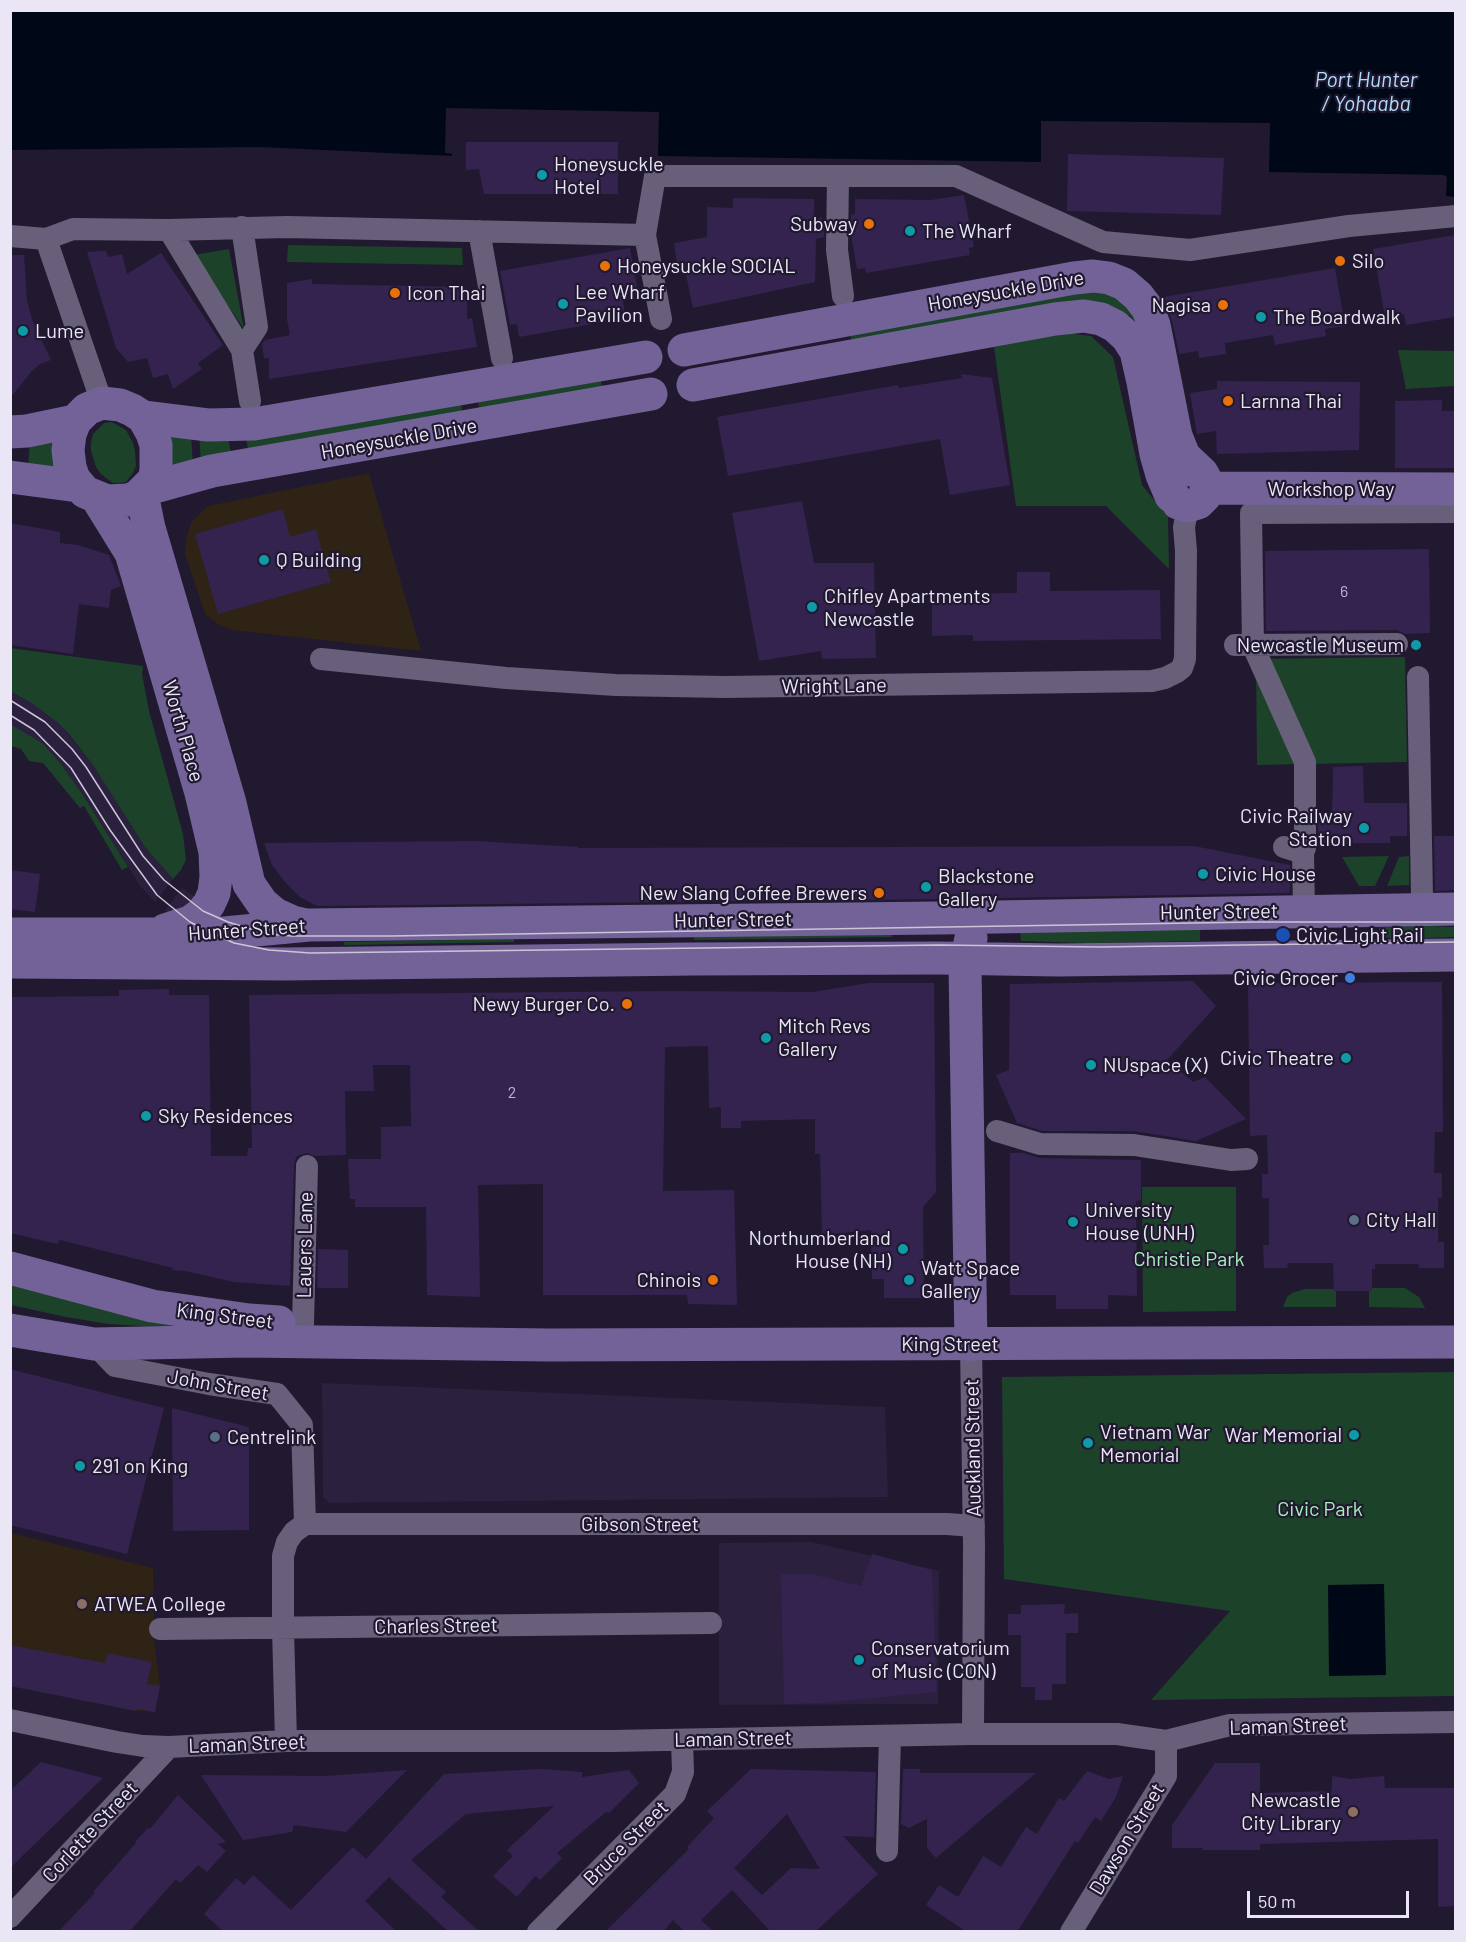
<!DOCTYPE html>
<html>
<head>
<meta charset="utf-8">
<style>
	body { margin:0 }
	#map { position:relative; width:1466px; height:1942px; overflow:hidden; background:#211930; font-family:Barlow,sans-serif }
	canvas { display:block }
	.frame { position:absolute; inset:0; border:12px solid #ebe6f6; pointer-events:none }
	.scale { position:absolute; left:1247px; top:1891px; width:162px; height:27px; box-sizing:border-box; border:3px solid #ebe6f6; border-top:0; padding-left:8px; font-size:18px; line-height:21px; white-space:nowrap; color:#ebe6f6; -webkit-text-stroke:4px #211930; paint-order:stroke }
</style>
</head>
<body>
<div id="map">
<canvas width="1466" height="1942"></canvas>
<div class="frame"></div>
<div class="scale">50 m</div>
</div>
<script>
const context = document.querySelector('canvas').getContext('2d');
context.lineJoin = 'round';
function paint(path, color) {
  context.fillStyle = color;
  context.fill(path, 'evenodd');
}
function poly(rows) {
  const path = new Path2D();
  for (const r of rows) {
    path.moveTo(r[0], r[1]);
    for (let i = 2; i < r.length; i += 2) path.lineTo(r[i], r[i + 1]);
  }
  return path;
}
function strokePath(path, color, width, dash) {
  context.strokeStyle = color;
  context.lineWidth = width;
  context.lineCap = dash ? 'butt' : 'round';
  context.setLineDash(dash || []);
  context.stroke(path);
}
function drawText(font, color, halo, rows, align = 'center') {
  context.font = font + ' Barlow,sans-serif';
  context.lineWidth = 4.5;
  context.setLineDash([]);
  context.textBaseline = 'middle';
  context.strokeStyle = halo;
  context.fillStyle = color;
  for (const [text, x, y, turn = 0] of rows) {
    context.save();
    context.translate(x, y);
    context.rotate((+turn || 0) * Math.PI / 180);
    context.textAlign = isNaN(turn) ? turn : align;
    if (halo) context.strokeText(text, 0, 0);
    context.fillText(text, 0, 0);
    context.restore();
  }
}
paint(poly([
	[10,692,30,702,57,722,68,734,93,765,145,847,173,879,155,902,140,886,81,792,61,764,11,724],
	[182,888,199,899,176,919,165,910],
	[322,1383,885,1407,888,1497,330,1503,323,1497],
	[811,1542,939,1571,938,1704,719,1705,719,1543]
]), '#2b203d');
paint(poly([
	[369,473,421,651,231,630,218,624,205,614,185,554,186,540,191,523,208,506],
	[11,1533,153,1568,154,1640,160,1686,155,1712,136,1711,11,1686]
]), '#2e2314');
paint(poly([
	[288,245,462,248,463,265,287,262],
	[229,249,244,329,193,255],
	[1079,282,1130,295,1136,325,1130,316,1119,310,853,348,848,325],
	[1057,332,1091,336,1113,357,1142,485,1168,517,1169,569,1106,506,1016,506,994,347],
	[1398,350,1455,351,1455,386,1406,389],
	[599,370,603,394,481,416,476,392],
	[459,395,464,419,249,456,245,432],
	[112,422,126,430,133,443,135,451,136,466,133,473,126,482,120,483,113,483,101,474,96,467,91,451,91,443,93,434,104,423],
	[170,431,191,433,193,466,172,475],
	[199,432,227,432,232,459,201,464],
	[57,433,58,471,28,468,30,441],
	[10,648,143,666,142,674,149,711,183,834,186,860,181,870,173,879,145,847,93,765,69,734,57,722,30,702,11,692],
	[1405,657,1407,762,1257,765,1256,659],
	[10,724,42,743,61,764,81,792,128,867,122,870,84,806,80,808,43,763,29,761,21,749,11,746],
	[1389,856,1375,886,1359,886,1342,857],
	[1409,856,1409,885,1387,886,1399,857],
	[1403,925,1455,927,1455,937,1404,939,1381,937,1379,935,1379,928,1381,927,1398,927],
	[1200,928,1200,941,1087,943,1021,941,1020,932],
	[892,933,892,937,694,940,694,937],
	[514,939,514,942,344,945,344,942],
	[1142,1187,1236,1187,1236,1311,1143,1312],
	[11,1281,299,1335,108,1324,66,1317,11,1305],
	[1372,1288,1405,1288,1419,1297,1425,1308,1369,1307,1369,1291,1372,1291],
	[1305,1289,1334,1289,1336,1291,1336,1307,1283,1307,1287,1297,1292,1293],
	[1455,1372,1455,1696,1151,1700,1230,1611,1004,1579,1002,1377]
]), '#1c4229');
paint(poly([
	[10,11,1455,11,1455,197,1446,196,1447,177,1444,175,1269,172,1269,157,1042,152,1041,162,658,156,639,155,635,139,452,139,452,156,260,147,11,150],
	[1384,1584,1386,1675,1329,1676,1328,1585]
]), '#000716');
paint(poly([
	[446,108,659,112,658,156,636,155,632,142,455,141,455,154,445,153],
	[1041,121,1270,123,1269,172,1266,172,1266,160,1044,154,1044,162,1041,162]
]), '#211930');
paint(poly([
	[466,142,618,142,618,194,484,194,479,169,466,170],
	[1068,154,1224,158,1221,215,1067,211],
	[964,195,974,247,969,248,970,255,866,273,865,268,857,269,851,235,851,215,855,214,855,199,931,200],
	[733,198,814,199,814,219,822,217,822,220,824,220,824,237,816,239,815,282,693,308,683,261,677,263,674,243,707,237,707,207,733,208],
	[1455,235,1455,317,1406,325,1404,314,1385,317,1373,249],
	[630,248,637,287,621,290,626,318,519,337,517,324,510,325,500,271],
	[106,251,108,257,122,254,127,274,161,253,223,345,198,363,202,369,173,389,168,374,153,378,147,358,128,362,116,348,87,252],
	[10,255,24,255,27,300,32,320,51,360,40,364,32,371,10,398],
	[1335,268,1345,326,1325,329,1326,336,1275,345,1273,335,1225,343,1226,354,1199,358,1198,351,1179,354,1172,321,1164,297],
	[312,279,312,284,460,287,460,296,467,295,467,319,472,318,477,347,269,379,269,358,264,358,262,344,265,340,290,335,287,319,287,283],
	[961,374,992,378,1010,485,950,495,940,439,728,476,717,417,898,385,899,388,962,378],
	[1217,381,1360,382,1359,450,1217,454,1216,431,1197,434,1190,393,1217,389],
	[1442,400,1442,411,1455,411,1455,468,1395,468,1395,401],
	[802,501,814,563,874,563,876,658,822,659,821,651,759,661,732,513],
	[283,509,290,537,316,529,331,582,218,614,195,534],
	[10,523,60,532,60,543,78,545,109,555,121,586,111,590,109,608,79,604,73,654,10,645],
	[1429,549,1430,633,1405,634,1397,630,1266,631,1265,551],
	[1017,572,1050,572,1050,591,1160,590,1161,639,973,641,973,635,932,636,932,594,1017,593],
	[1363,766,1364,803,1407,803,1407,836,1390,836,1390,843,1335,843,1335,845,1318,845,1318,819,1332,819,1333,767],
	[1434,836,1455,836,1455,890,1435,891],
	[475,841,578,847,578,848,1194,846,1290,865,1290,893,939,899,317,906,300,897,285,882,272,865,264,843],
	[10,870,40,874,35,912,10,909],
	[1193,981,1216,1006,1167,1060,1193,1082,1205,1077,1246,1119,1196,1141,1134,1131,1042,1131,1017,1123,996,1075,1009,1070,1010,984],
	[1442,982,1443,1132,1435,1132,1434,1173,1442,1173,1442,1198,1438,1198,1438,1242,1444,1242,1444,1268,1419,1268,1418,1264,1375,1264,1375,1269,1372,1269,1372,1291,1334,1291,1333,1263,1287,1263,1288,1268,1264,1268,1263,1245,1269,1245,1269,1198,1262,1198,1262,1174,1268,1174,1267,1135,1250,1136,1248,983],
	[868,983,934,983,936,1192,923,1207,924,1298,884,1298,884,1279,872,1279,871,1230,822,1235,820,1154,815,1154,815,1119,741,1121,741,1128,721,1128,721,1107,709,1108,708,1046,665,1047,663,1191,734,1190,737,1305,688,1304,687,1295,543,1295,543,1184,478,1185,480,1297,427,1295,426,1207,355,1207,355,1199,350,1199,348,1159,381,1159,381,1127,411,1126,410,1065,373,1065,374,1091,345,1091,346,1155,315,1156,307,1153,297,1156,295,1160,294,1166,290,1286,234,1282,185,1271,172,1270,173,1268,60,1240,57,1244,10,1233,10,997,119,996,119,990,169,989,169,995,209,995,211,1156,247,1156,248,1148,252,1148,249,995,671,991,813,992],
	[1010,1153,1023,1153,1040,1158,1141,1160,1141,1200,1136,1201,1137,1296,1108,1295,1108,1309,1056,1309,1056,1295,1010,1295],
	[318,1249,348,1250,348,1288,317,1288],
	[10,1369,164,1408,127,1554,10,1525],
	[172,1408,249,1427,249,1530,173,1531],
	[872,1554,932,1570,937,1692,821,1703,784,1704,781,1574,811,1574,861,1586],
	[1065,1604,1064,1614,1078,1613,1078,1633,1066,1633,1066,1684,1052,1684,1052,1700,1035,1700,1035,1687,1021,1687,1021,1635,1008,1635,1008,1614,1021,1614,1021,1605],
	[10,1645,105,1663,108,1653,152,1662,147,1684,160,1686,155,1712,137,1709,136,1711,10,1686],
	[41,1762,103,1778,10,1868,10,1791],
	[1215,1763,1260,1763,1260,1793,1332,1791,1332,1776,1350,1779,1384,1776,1385,1788,1455,1788,1455,1906,1438,1907,1438,1839,1260,1844,1260,1850,1202,1850,1203,1848,1172,1848,1172,1825],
	[541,1769,582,1772,582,1777,629,1770,639,1783,609,1813,606,1812,557,1853,562,1858,540,1880,535,1876,517,1897,493,1876,513,1856,507,1850,554,1806,466,1814,411,1860,446,1892,441,1897,480,1932,449,1932,389,1877,365,1901,397,1932,224,1932,204,1914,236,1878,244,1885,253,1875,291,1910,353,1847,366,1859,444,1774],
	[751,1769,876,1772,874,1837,843,1836,878,1874,815,1932,771,1932,732,1890,701,1920,714,1932,685,1932,673,1920,663,1932,605,1932,689,1849,687,1847,714,1818,707,1811],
	[787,1814,820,1869,791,1868,762,1895,734,1868],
	[903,1769,920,1769,920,1773,1036,1773,936,1858,927,1848,927,1819,909,1828,901,1824],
	[407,1770,346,1832,294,1825,292,1832,243,1840,201,1775,325,1776],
	[1087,1771,1109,1779,1123,1776,1116,1797,1101,1821,1095,1817,1078,1843,1075,1841,1017,1932,967,1932,926,1905,939,1885,958,1897,983,1856,1001,1867,1026,1827,1037,1834,1059,1798,1064,1801],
	[178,1795,226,1842,218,1844,226,1851,207,1872,198,1865,180,1883,176,1879,129,1932,58,1932,95,1893,93,1892,136,1843,135,1842,148,1828,150,1829]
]), '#34234f');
strokePath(poly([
	[838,176,837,250,843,296],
	[242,227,257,327,242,350],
	[169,230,242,350,250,401],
	[479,231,502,358],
	[645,235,661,319],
	[10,236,46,239,73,229,169,230,287,227,645,235,655,176,956,176,1103,242,1190,250,1349,226,1456,216],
	[46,239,102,403],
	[1235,645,1397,644],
	[321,659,506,678,616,685,725,687,1152,681,1165,678,1177,672,1182,668,1185,659,1186,551,1184,527,1188,506],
	[1418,677,1422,896],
	[1284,847,1303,853,1304,910],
	[1303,853,1305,848,1305,762,1253,646,1251,513,1456,512],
	[997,1131,1040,1144,1134,1145,1231,1160,1247,1159],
	[303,1324,307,1166],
	[94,1344,115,1366,209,1384,277,1394,302,1425,305,1524],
	[971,1345,974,1546,973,1734],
	[305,1524,947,1524,974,1526],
	[160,1629,711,1623],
	[10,1720,117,1742,143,1746,169,1747,286,1741,612,1741,973,1734,1117,1734,1166,1741,1230,1725,1456,1722],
	[286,1741,283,1628,283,1556,287,1542,294,1532,305,1524],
	[887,1851,890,1736],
	[10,1917,169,1747],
	[538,1932,675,1794,683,1772,682,1740],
	[1071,1932,1166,1776,1166,1741]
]), '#685f7a', 22);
strokePath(poly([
	[684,350,1074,278,1093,276,1109,278,1124,284,1138,296,1148,309,1154,325,1176,436,1184,456,1202,473,1207,482,1205,496,1198,503,1188,506,1178,503,1170,491,1172,477,1184,469,1198,471],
	[693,385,1055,319,1084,316,1101,319,1115,326,1127,337,1136,351,1143,382,1156,454,1162,475,1171,496],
	[102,403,120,405,132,410,143,417,152,433,156,445,156,470,154,480,137,497,128,500,107,501,85,492,74,479,70,467,68,450,70,434,75,421,87,409,102,403],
	[143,417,208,425,254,424,646,357],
	[10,432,27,431,75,421],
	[10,477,78,486],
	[1207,488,1456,489],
	[147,489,212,471,651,394],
	[142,494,149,528,230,803,249,884,262,903,275,914,293,922,306,925],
	[97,498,131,553,201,793,215,852,216,877,214,893,209,904,201,914,190,922,165,930],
	[10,934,214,934,309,925,939,918,1456,909],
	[971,938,965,966,971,1345],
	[10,962,285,964,694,959,939,958,1058,960,1456,955],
	[10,1268,152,1306,249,1320,279,1322],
	[10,1330,94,1344,246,1341,548,1345,1456,1342]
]), '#726297', 33);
strokePath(poly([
	[10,700,45,722,72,749,86,767,143,856,164,880,203,911,228,922,267,934,292,936,391,936,1255,922,1456,922],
	[10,715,34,730,71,768,110,830,157,895,190,922,214,934,234,943,269,950,310,953,939,945,1099,947,1456,942]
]), '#cbc6d7', 1.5);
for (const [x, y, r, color] of [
	[542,175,6,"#0f9aa8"],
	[869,224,6,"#e8710a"],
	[910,231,6,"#0f9aa8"],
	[1340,261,6,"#e8710a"],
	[605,266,6,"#e8710a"],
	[395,293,6,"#e8710a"],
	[563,304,6,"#0f9aa8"],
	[1223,305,6,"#e8710a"],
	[1261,317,6,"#0f9aa8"],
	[23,331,6,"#0f9aa8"],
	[1228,401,6,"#e8710a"],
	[264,560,6,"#0f9aa8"],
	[812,607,6,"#0f9aa8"],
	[1416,645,6,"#0f9aa8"],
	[1364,828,6,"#0f9aa8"],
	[1203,874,6,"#0f9aa8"],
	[926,887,6,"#0f9aa8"],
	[879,893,6,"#e8710a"],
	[1283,935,8,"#1a4fb4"],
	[1350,978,6,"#3f7fe0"],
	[627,1004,6,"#e8710a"],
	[766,1038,6,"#0f9aa8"],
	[1346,1058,6,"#0f9aa8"],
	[1091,1065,6,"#0f9aa8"],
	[146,1116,6,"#0f9aa8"],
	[1354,1220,6,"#5c6f8a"],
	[1073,1222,6,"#0f9aa8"],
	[903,1249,6,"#0f9aa8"],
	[713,1280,6,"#e8710a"],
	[909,1280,6,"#0f9aa8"],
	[1354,1435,6,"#0f9aa8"],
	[215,1437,6,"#5c6f8a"],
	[1088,1443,6,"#0f9aa8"],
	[80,1466,6,"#0f9aa8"],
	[82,1604,6,"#8d6e63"],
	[859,1660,6,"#0f9aa8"],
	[1353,1812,6,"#8d6e63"]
]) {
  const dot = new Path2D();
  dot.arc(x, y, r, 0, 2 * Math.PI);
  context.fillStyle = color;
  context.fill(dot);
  strokePath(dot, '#211930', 2);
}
drawText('16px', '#bdb5cc', null, [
	["6",1344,592],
	["2",512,1093]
]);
drawText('20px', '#ebe6f6', '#211930', [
	["Honeysuckle",554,164],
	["Hotel",554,187],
	["Subway",857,224,"right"],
	["The Wharf",922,231],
	["Silo",1352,261],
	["Honeysuckle SOCIAL",617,266],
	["Lee Wharf",575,292],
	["Pavilion",575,315],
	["Icon Thai",407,293],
	["Nagisa",1211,305,"right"],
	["The Boardwalk",1273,317],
	["Lume",35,331],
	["Larnna Thai",1240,401],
	["Q Building",276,560],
	["Chifley Apartments",824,596],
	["Newcastle",824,619],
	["Newcastle Museum",1404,645,"right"],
	["Civic Railway",1352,816,"right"],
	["Station",1352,839,"right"],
	["Civic House",1215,874],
	["Blackstone",938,876],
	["Gallery",938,899],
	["New Slang Coffee Brewers",867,893,"right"],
	["Civic Light Rail",1296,935],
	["Civic Grocer",1338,978,"right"],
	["Newy Burger Co.",615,1004,"right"],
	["Mitch Revs",778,1026],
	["Gallery",778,1049],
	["Civic Theatre",1334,1058,"right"],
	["NUspace (X)",1103,1065],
	["Sky Residences",158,1116],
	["University",1085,1210],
	["House (UNH)",1085,1233],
	["City Hall",1366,1220],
	["Northumberland",891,1238,"right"],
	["House (NH)",891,1261,"right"],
	["Watt Space",921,1268],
	["Gallery",921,1291],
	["Chinois",701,1280,"right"],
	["Vietnam War",1100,1432],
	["Memorial",1100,1455],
	["War Memorial",1342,1435,"right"],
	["Centrelink",227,1437],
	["291 on King",92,1466],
	["ATWEA College",94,1604],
	["Conservatorium",871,1648],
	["of Music (CON)",871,1671],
	["Newcastle",1341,1800,"right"],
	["City Library",1341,1823,"right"]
], 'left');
drawText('20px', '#ebe6f6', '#211930', [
	["Honeysuckle Drive",1006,291,-10],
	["Honeysuckle Drive",399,439,-10],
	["Workshop Way",1331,489],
	["Wright Lane",834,686,-1],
	["Worth Place",183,731,74],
	["Hunter Street",1219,912,-1],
	["Hunter Street",733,920,-1],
	["Hunter Street",247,930,-4],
	["Lauers Lane",305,1245,-89],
	["King Street",225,1316,7],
	["King Street",950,1344],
	["John Street",218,1385,10],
	["Auckland Street",973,1448,-91],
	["Gibson Street",640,1524],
	["Charles Street",436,1626,-1],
	["Laman Street",1288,1726,-2],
	["Laman Street",733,1739,-1],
	["Laman Street",247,1744,-2],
	["Corlette Street",90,1832,-47],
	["Dawson Street",1127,1839,-59],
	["Bruce Street",626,1843,-45]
]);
drawText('20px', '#a5f2ba', '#211930', [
	["Christie Park",1189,1259],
	["Civic Park",1320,1509]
]);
drawText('italic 21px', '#afdcfc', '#211930', [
	["Port Hunter",1366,80],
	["/ Yohaaba",1366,104]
]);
</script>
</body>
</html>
